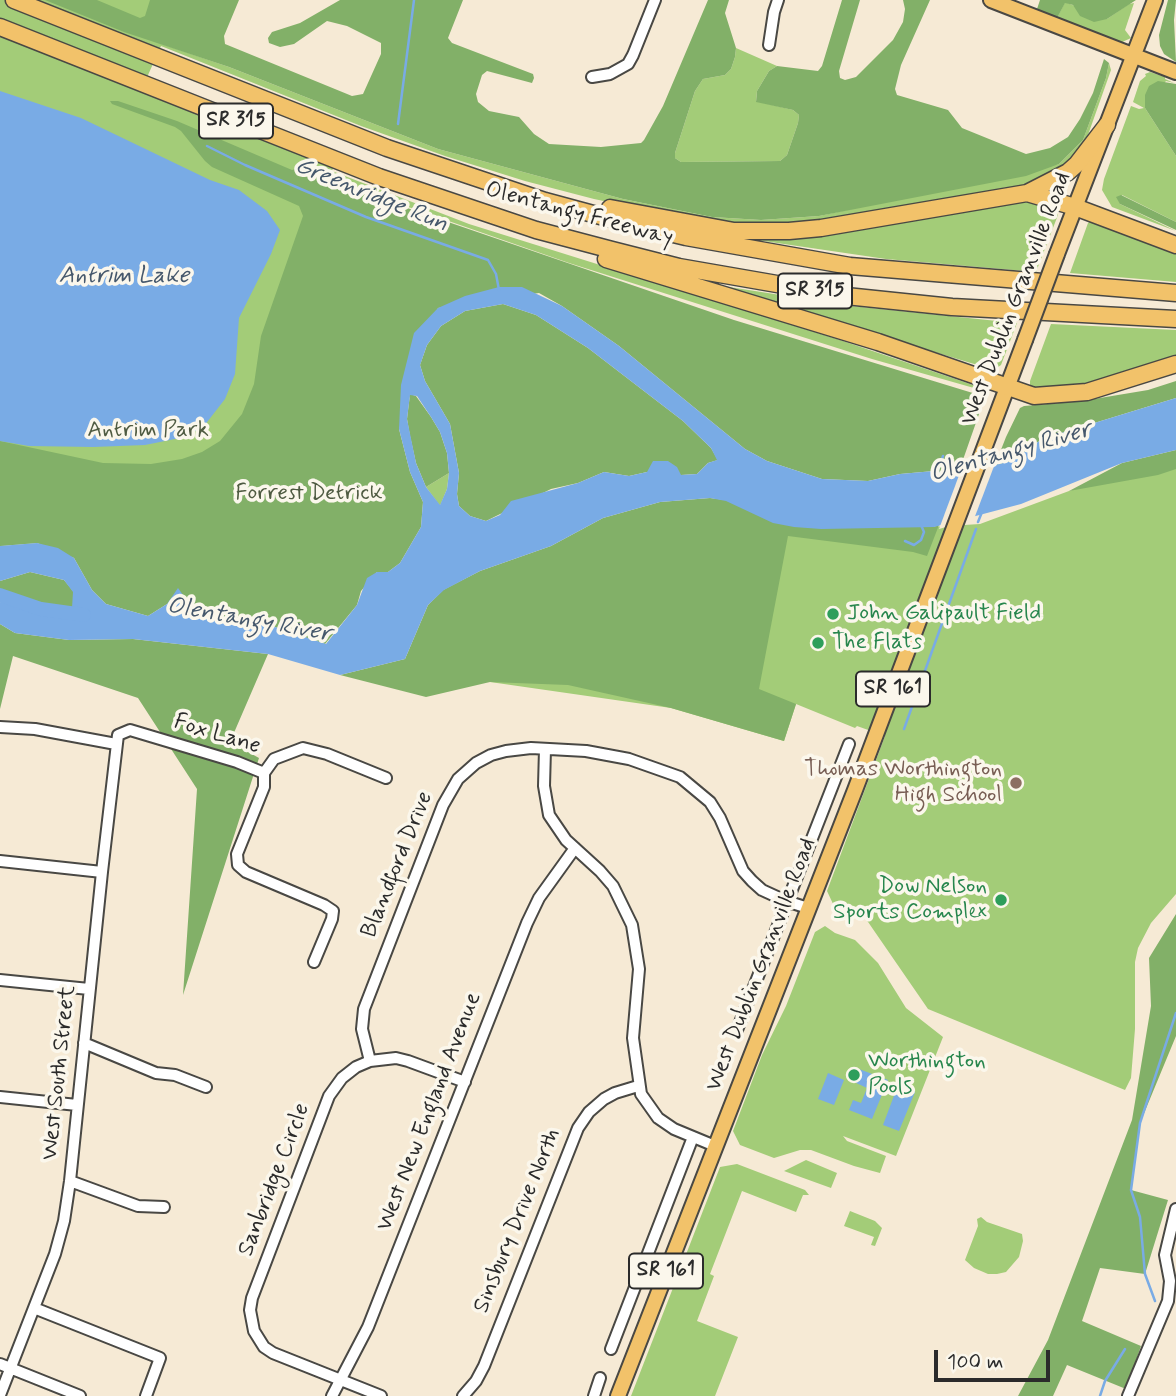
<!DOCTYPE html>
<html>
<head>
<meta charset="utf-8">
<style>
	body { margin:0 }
	#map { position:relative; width:1176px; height:1396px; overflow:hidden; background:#f6ead5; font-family:Mynerve,sans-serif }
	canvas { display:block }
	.scale { position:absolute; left:934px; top:1350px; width:116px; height:32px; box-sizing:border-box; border:4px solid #2b2b2b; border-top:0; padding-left:9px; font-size:21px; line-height:24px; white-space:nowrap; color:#2b2b2b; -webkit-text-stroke:5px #fbf7ec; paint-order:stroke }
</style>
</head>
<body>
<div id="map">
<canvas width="1176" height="1396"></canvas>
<div class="scale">100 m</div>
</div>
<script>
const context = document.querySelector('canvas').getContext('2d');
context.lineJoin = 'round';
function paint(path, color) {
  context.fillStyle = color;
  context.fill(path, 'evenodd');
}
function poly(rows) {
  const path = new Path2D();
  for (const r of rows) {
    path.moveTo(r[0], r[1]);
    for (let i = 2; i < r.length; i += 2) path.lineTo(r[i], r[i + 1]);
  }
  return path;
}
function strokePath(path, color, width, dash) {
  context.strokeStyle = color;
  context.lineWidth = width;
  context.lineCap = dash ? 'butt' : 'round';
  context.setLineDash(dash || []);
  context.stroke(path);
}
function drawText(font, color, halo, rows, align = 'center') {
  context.font = font + ' Mynerve,sans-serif';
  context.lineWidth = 7;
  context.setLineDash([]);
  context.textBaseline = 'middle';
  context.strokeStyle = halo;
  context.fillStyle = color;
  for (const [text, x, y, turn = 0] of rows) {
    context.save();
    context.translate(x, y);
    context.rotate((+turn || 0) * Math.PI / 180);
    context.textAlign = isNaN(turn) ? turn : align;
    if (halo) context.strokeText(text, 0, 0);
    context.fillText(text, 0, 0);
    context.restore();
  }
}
paint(poly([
	[0,0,181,0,162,44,229,67,438,149,623,199,712,217,761,220,819,216,1059,164,1083,140,1106,78,1109,63,1111,70,1083,149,1077,157,1032,185,1003,188,867,216,775,227,695,220,594,199,525,181,445,156,361,126,161,46,144,84,336,160,332,171,469,224,840,340,988,390,981,390,872,359,569,263,328,179,376,470,37,543,0,546],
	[1065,2,1107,19,1129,4,1134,3,1125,30,1131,38,1120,43,1111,40,1056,20],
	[736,48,777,66,769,71,757,91,756,101,793,110,799,115,798,123,787,155,780,161,681,162,675,158,675,153,695,91,703,79,725,75,731,69,735,57],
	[1150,72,1165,77,1165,79,1174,83,1166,81,1145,108,1176,156,1176,222,1122,195,1120,204,1176,231,1112,207,1102,190,1104,179,1131,106,1139,109,1144,108,1133,102,1140,81,1146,76,1145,74],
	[1028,202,1052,208,1058,215,1036,272,886,259,750,239,750,235],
	[1092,220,1176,251,1176,282,1070,273,1088,223],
	[710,284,851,306,1017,323,1001,365,994,370],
	[1051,324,1176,330,1176,361,1107,384,1035,390,1030,386,1030,381],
	[1176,458,1176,894,1151,923,1138,948,1135,962,1135,1029,1131,1078,1125,1090,928,1009,866,919,834,906,827,891,885,736,857,726,855,728,796,704,784,741,671,708,490,682,788,536,980,524,1069,491],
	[449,473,447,489,440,506,426,487],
	[825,926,835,933,855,940,878,963,906,1008,943,1037,896,1156,843,1136,847,1141,886,1156,880,1173,854,1166,811,1150,800,1150,774,1158,740,1145,733,1131,762,1055,786,1006,815,932],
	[806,1160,837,1173,831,1188,784,1171],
	[737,1164,805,1190,809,1195,803,1195,796,1212,742,1191,710,1274,714,1276,697,1321,738,1337,715,1396,631,1396,720,1167],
	[850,1211,875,1221,882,1228,875,1246,871,1245,874,1237,844,1226],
	[981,1217,987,1222,1022,1234,1023,1241,1019,1257,1006,1272,997,1274,988,1274,974,1268,965,1260,978,1226,977,1219]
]), '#a3cc78');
paint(poly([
	[45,0,97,0,140,18,145,16,150,0,239,0,224,36,225,44,352,96,363,94,381,54,381,43,347,26,327,21,294,44,280,47,269,43,268,38,272,32,300,23,340,0,463,0,448,38,452,43,533,74,534,78,532,83,487,71,482,75,476,94,478,102,489,111,519,117,534,134,549,144,601,147,641,143,644,140,663,106,708,0,729,0,725,13,736,48,735,57,731,69,725,75,703,79,695,91,675,153,675,158,681,162,780,161,787,155,798,123,799,115,793,110,756,102,757,91,769,71,777,66,818,71,822,66,842,0,860,0,839,71,840,78,845,80,856,77,893,40,903,22,905,9,903,0,930,0,901,65,895,89,897,95,948,110,962,128,1026,154,1050,148,1068,137,1080,119,1093,93,1104,59,1109,63,1106,78,1083,140,1059,164,1026,176,819,216,761,220,712,217,623,199,438,149,229,67,124,32],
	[1040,0,1136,0,1107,19,1094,22,1080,16,1073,5,1065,3,1056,20,1039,13,1037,9],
	[1168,0,1176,0,1174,20,1176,62,1164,54,1160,46,1159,35],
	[1158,81,1176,84,1176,156,1145,108,1145,95,1149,86],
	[110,101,118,101,177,121,292,170,302,167,346,187,734,320,976,394,979,402,979,414,958,474,934,471,900,474,868,481,822,479,767,461,745,449,619,346,562,306,539,293,438,308,399,429,410,472,423,502,421,527,400,563,388,572,377,572,361,591,357,605,325,644,251,619,192,614,167,604,148,616,106,604,92,590,74,558,37,543,0,546,0,441,103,463,151,464,182,459,202,452,220,441,242,414,254,384,261,336,303,216,299,206,212,167,205,161,181,131,175,127,112,104],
	[1121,195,1176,222,1176,230,1120,204,1116,197],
	[503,304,536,315,588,348,683,421,711,448,718,460,708,463,697,474,681,475,647,472,629,476,604,472,578,483,551,489,486,521,470,516,459,506,457,494,459,473,450,424,425,381,420,365,427,345,441,326,465,311],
	[1176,381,1176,398,1042,439,1012,461,995,465,1006,437,1020,408,1024,406,1082,401,1148,390],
	[410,394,416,396,431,417,440,432,447,453,449,473,426,487,416,463,410,436,407,419],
	[1176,450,1176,469,1158,475,1069,491,1122,463],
	[710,498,933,527,939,525,927,556,913,552,788,536,759,689,796,704,784,741,671,708,568,685,490,682,426,697,340,675,405,659,428,605,443,590,480,571,551,546,603,518,660,502],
	[30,572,64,580,74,592,73,608,58,617,0,602,0,581],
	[0,624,15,633,69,640,133,639,268,654,230,742,259,758,183,995,197,789,138,698,13,656,0,709],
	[1176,914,1176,1036,1140,1123,1131,1190,1168,1200,1145,1274,1100,1268,1082,1321,1141,1346,1126,1389,1067,1365,1053,1396,1018,1396,1048,1340,1132,1120,1151,1006,1149,958]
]), '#82b068');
paint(poly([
	[0,91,81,118,210,180,239,190,267,211,280,230,271,254,239,318,235,374,225,399,204,426,185,437,145,445,93,447,29,446,0,441],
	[499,287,522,287,562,306,619,346,745,449,767,461,822,479,868,481,900,474,934,471,958,474,1012,461,1042,439,1176,398,1176,450,1122,463,1021,504,934,527,821,529,794,527,773,523,726,501,710,498,660,502,603,518,551,546,480,571,444,590,428,605,405,659,340,675,268,654,133,639,69,640,15,633,0,624,0,602,58,617,72,608,73,592,64,580,30,572,0,581,0,546,37,543,58,548,74,558,92,590,106,604,148,616,167,604,178,588,191,606,192,614,251,619,326,644,357,605,367,578,377,572,388,572,400,563,421,527,423,502,410,472,399,429,401,385,414,333,438,308,465,296],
	[503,304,536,315,588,348,683,421,711,448,717,460,708,463,697,474,681,475,677,467,668,461,653,461,647,472,629,476,604,472,578,483,511,501,500,515,486,521,470,516,459,506,457,494,459,473,450,424,425,381,420,365,427,345,441,326,465,311],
	[410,395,417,396,431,417,440,432,447,453,449,473,447,489,440,505,426,487,416,463,407,419],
	[859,1069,888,1080,872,1119,849,1110,853,1100,861,1103,867,1088,854,1082],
	[828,1073,844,1080,834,1105,818,1099],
	[898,1085,915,1092,899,1131,883,1125]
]), '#79abe5');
paint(poly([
	[996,461,974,519,939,529,961,470]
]), '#f6ead5');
strokePath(poly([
	[398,124,414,0],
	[207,146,245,165,366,217,488,260,496,274,499,290],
	[937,473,943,456],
	[978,522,982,512],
	[905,541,914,545,921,540,924,532,921,525],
	[904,729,976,529],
	[1155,1301,1145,1274,1140,1217,1131,1190,1140,1123,1176,1013],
	[1100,1396,1105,1381,1125,1349]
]), '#79abe5', 2.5);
strokePath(poly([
	[0,595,41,609,84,615]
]), '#79abe5', 14);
const minor = poly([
	[769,45,774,12,778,0],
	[592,77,610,74,628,64,633,55,655,0],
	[0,727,35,729,116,744],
	[545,749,544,786,549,815,566,840,600,871,613,886,632,925,639,969,633,1038,641,1094,658,1118,674,1129,715,1146],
	[0,861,102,872],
	[314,962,332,919,333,911,324,905,246,872,238,865,237,854,264,787,264,773,274,759,303,748,327,754,386,778],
	[0,980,89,989],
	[737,1030,849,744],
	[84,1043,156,1073,175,1075,206,1087],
	[370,1061,362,1029,364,1009,443,805,458,779,476,763,491,755,506,751,531,748,586,751,629,759,680,777,710,802,720,818,743,871,752,881,762,890,786,901,808,908],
	[0,1097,77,1105],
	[70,1181,138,1206,164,1207],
	[34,1308,160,1358,146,1396],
	[611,1349,693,1137],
	[0,1364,80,1396],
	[0,1395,55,1254,64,1221,70,1181,102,872,118,735,130,730,237,762,264,773],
	[332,1396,368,1327,527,923,539,898,575,848],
	[381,1396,273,1353,264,1347,254,1331,250,1310,252,1298,329,1096,342,1078,356,1067,370,1061,396,1058,408,1061,465,1082],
	[463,1396,476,1381,484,1366,578,1128,589,1112,604,1099,615,1093,638,1086],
	[594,1396,600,1378],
	[1128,1396,1168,1301,1170,1281,1165,1255,1176,1209]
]);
const major = poly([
	[991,0,1176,72],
	[1057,254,1155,0],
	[618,1396,855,790,1025,340]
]);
const highway = poly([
	[14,0,387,148,545,201,619,221,686,237,850,266,1176,293],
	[0,27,379,177,536,230,612,250,679,267,846,296,952,307,1176,319],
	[1027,193,1075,207,1176,245],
	[610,208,734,231,789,231,821,228,1027,193,1068,172,1077,164,1107,125],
	[606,259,878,342,1034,396,1087,392,1176,364]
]);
strokePath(minor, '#494844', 14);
strokePath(major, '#494844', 18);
strokePath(highway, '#494844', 19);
strokePath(minor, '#fff', 10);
strokePath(major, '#f2c26a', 14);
strokePath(highway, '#f2c26a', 16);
const majorBridge = poly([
	[1025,340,1057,254]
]);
strokePath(majorBridge, '#494844', 18, []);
strokePath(majorBridge, '#f2c26a', 14);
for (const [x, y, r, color] of [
	[833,614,7,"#2e9e5b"],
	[818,643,7,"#2e9e5b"],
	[1016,783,7,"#8d6e63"],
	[1001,900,7,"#2e9e5b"],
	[854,1075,7,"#2e9e5b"]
]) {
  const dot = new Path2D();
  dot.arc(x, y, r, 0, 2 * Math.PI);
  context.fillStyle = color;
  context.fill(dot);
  strokePath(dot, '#fbf7ec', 2.5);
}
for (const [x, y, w] of [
	[236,121,74],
	[815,291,74],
	[893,689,74],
	[666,1271,74]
]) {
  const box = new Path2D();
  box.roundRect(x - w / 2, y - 17.5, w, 35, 5);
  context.fillStyle = '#fbf7ec';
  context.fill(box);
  strokePath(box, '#2b2b2b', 2);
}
drawText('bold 21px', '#2b2b2b', null, [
	["SR 315",236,121],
	["SR 315",815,291],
	["SR 161",893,689],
	["SR 161",666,1271]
]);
drawText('23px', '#2b2b2b', '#fbf7ec', [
	["Olentangy Freeway",579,215,15],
	["West Dublin Granville Road",1017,299,-69],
	["Fox Lane",217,735,17],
	["Blandford Drive",398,865,-68],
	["West Dublin Granville Road",762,965,-69],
	["West South Street",60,1073,-84],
	["West New England Avenue",430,1112,-69],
	["Sanbridge Circle",275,1180,-69],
	["Sinsbury Drive North",518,1221,-68]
]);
drawText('23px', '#4f5b42', '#fbf7ec', [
	["Antrim Park",148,431],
	["Forrest Detrick",309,494]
]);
drawText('23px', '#27864d', '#fbf7ec', [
	["John Galipault Field",847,614],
	["The Flats",832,643],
	["Dow Nelson",987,887,"right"],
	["Sports Complex",987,913,"right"],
	["Worthington",868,1062],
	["Pools",868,1088]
], 'left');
drawText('23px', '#785e54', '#fbf7ec', [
	["Thomas Worthington",1002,770],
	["High School",1002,796]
], 'right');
drawText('italic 24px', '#46586c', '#fbf7ec', [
	["Greenridge Run",371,196,22],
	["Antrim Lake",124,277],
	["Olentangy River",1011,453,-16],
	["Olentangy River",249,621,10]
]);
</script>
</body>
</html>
